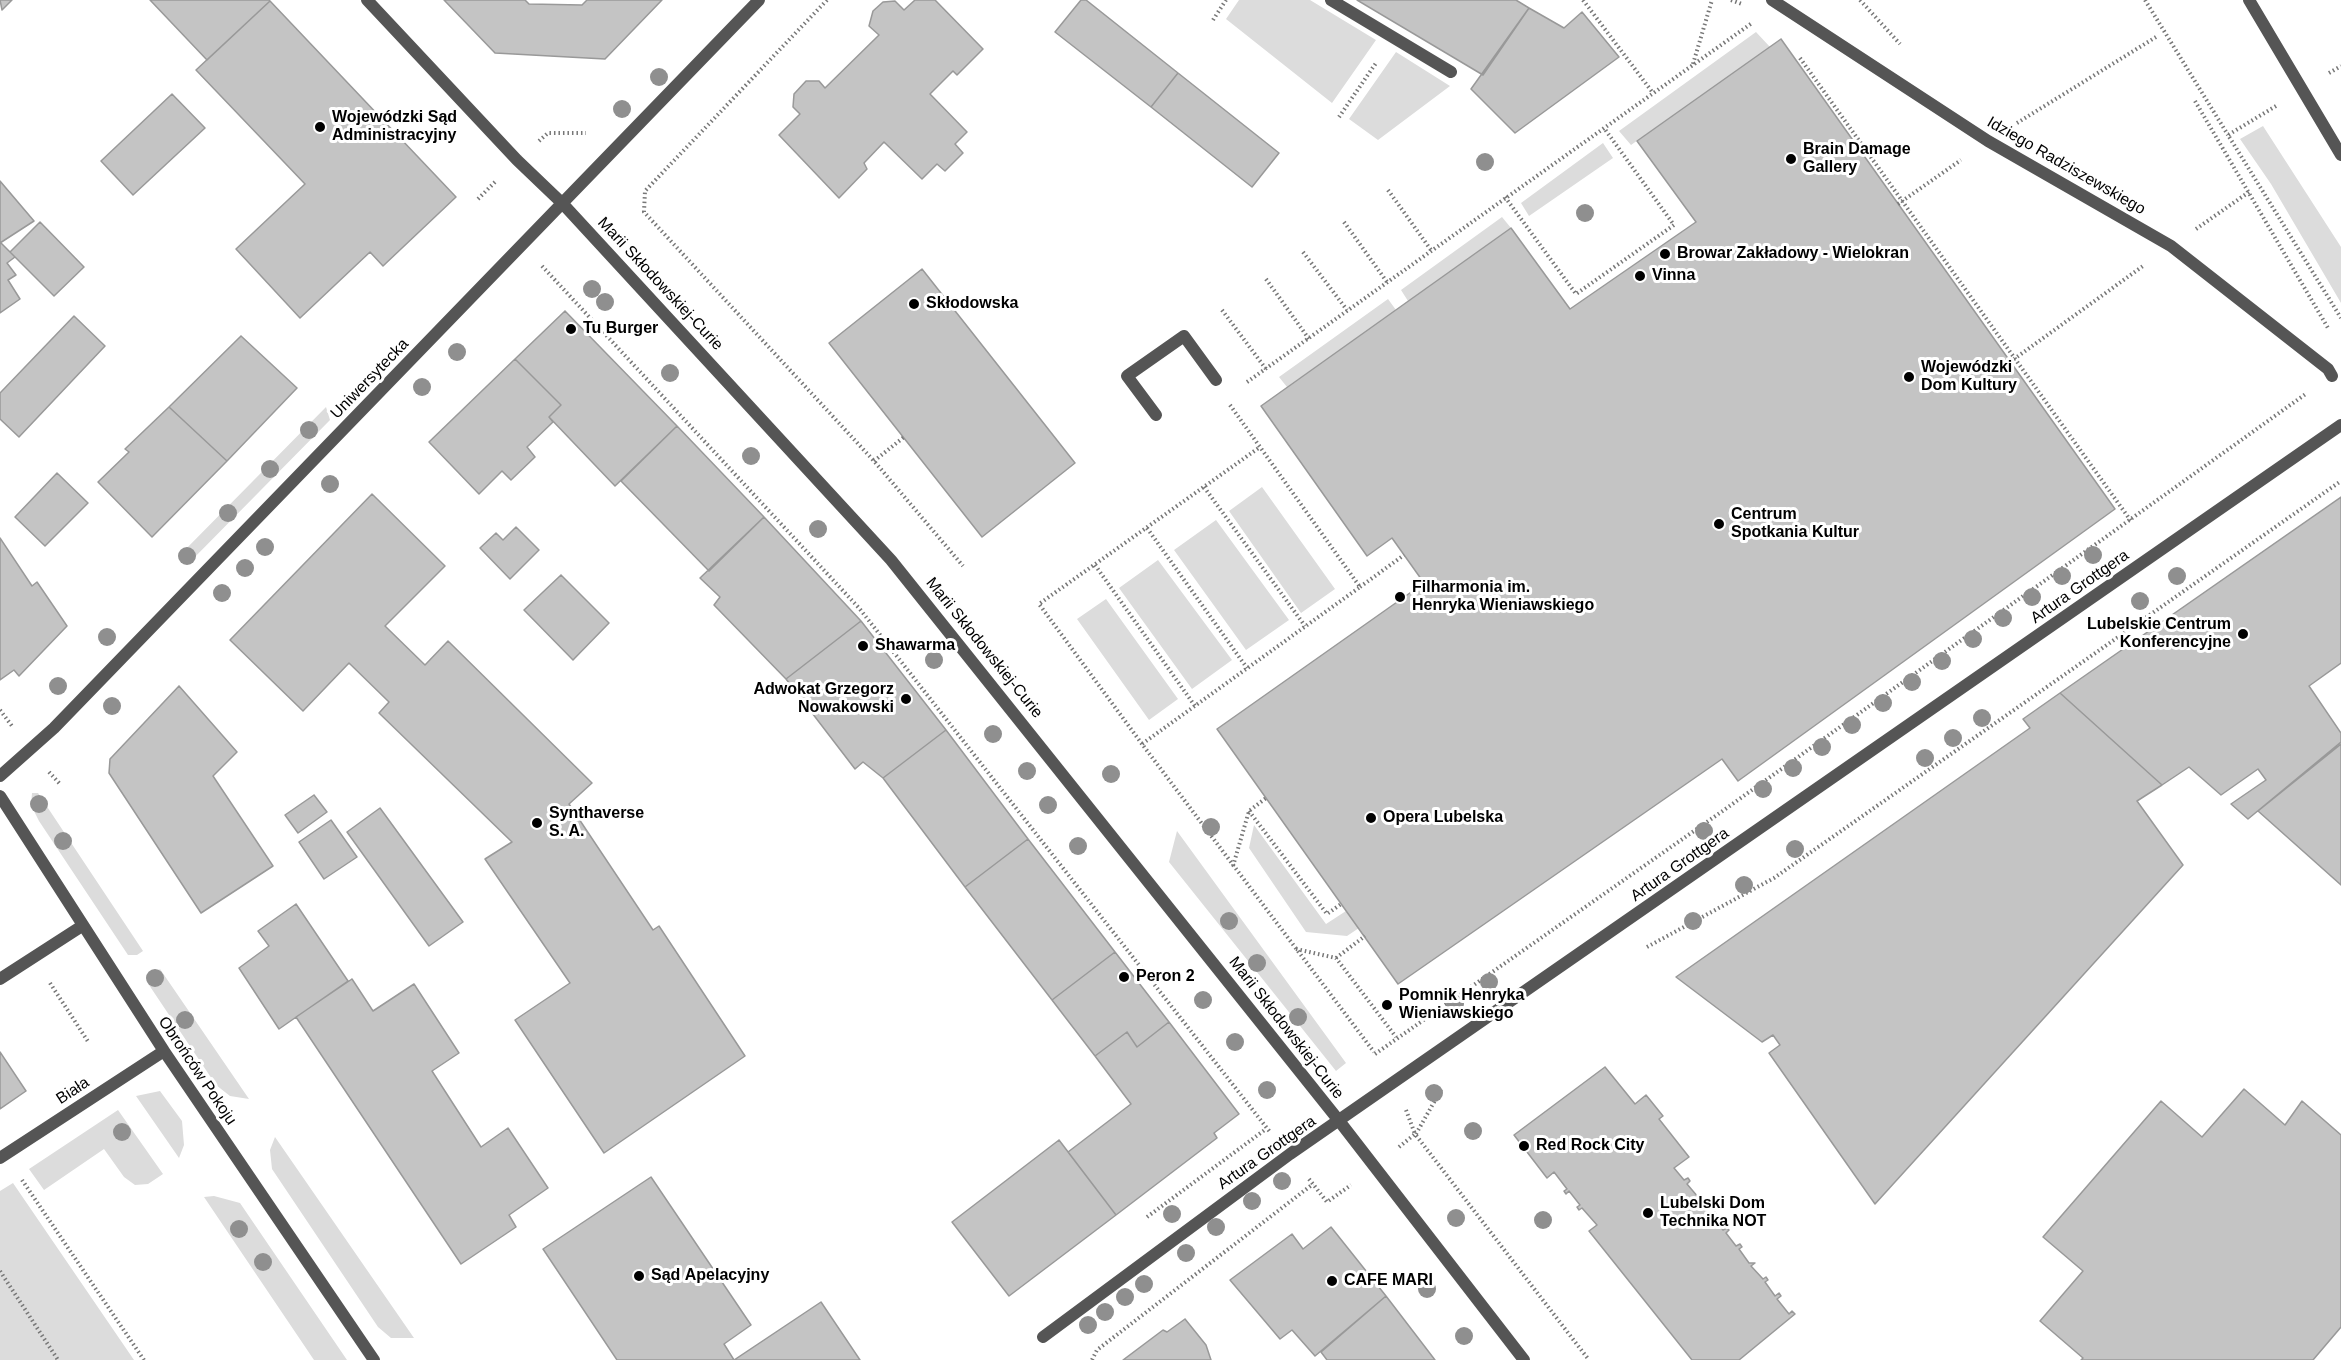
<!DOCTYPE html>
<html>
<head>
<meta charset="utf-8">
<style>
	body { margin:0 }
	canvas { display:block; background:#fff }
</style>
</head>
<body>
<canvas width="2341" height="1360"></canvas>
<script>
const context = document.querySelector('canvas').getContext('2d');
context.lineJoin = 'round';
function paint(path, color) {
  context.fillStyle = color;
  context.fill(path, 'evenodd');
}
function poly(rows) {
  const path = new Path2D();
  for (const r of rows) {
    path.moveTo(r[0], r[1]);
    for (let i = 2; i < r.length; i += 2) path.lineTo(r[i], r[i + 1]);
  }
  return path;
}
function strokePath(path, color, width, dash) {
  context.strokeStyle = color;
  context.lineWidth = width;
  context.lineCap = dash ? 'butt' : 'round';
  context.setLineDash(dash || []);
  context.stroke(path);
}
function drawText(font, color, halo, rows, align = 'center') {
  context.font = font + ' Arial,sans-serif';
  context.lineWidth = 6;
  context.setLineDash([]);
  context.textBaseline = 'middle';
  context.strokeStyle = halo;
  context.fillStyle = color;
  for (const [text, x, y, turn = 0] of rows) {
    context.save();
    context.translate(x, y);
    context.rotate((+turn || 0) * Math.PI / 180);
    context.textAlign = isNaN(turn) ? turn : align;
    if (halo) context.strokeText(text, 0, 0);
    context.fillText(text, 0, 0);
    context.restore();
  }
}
paint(poly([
	[1239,0,1310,0,1376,40,1332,103,1226,19],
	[1756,32,1770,47,1631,145,1619,131],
	[1396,52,1450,86,1378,140,1349,119],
	[2263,126,2341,247,2341,303,2271,184,2240,139],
	[1603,143,1613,158,1529,216,1521,203],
	[1502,217,1511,228,1408,301,1401,290],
	[1388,299,1396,310,1287,387,1279,377],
	[326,407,330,420,188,564,179,556],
	[1262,487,1335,589,1301,613,1229,511],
	[1216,520,1289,620,1246,650,1174,550],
	[1158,560,1232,660,1192,689,1119,588],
	[1106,599,1178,699,1149,720,1077,619],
	[32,793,38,793,143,951,137,955,128,955,39,821,31,805],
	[1254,825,1326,924,1346,911,1359,928,1347,936,1306,932,1249,848],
	[1177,831,1346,1063,1336,1071,1169,862],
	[160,969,249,1099,230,1096,216,1085,147,982],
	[160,1091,182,1121,184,1145,179,1158,136,1096],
	[118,1110,163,1174,148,1184,135,1185,124,1177,104,1149,44,1190,29,1169],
	[275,1137,414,1338,391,1338,378,1327,272,1169,270,1150],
	[13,1183,134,1360,0,1360,0,1191],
	[214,1196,240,1203,347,1360,314,1360,204,1197]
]), '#dcdcdc');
const building = poly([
	[0,0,12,0,2,10,0,0],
	[150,0,269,0,270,1,207,60,150,0],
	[444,0,525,0,529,4,582,5,587,0,662,0,605,59,495,53,444,0],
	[915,0,935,0,983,49,957,75,953,71,930,94,967,132,955,144,963,153,945,171,937,164,922,179,884,142,864,163,867,169,839,198,779,135,800,114,793,107,794,94,806,81,819,81,825,88,879,35,869,26,873,11,883,2,895,1,904,10,915,0],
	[1081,0,1086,0,1178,73,1151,107,1055,32,1081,0],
	[1357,0,1516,0,1529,8,1483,75,1357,0],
	[270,1,456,197,383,266,370,252,300,318,236,249,305,184,196,70,270,1],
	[1529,8,1564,28,1582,12,1619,57,1515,133,1471,89,1529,8],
	[1781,39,2115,509,1738,781,1722,759,1398,984,1217,729,1424,583,1392,538,1367,556,1261,406,1511,228,1570,309,1696,222,1637,141,1781,39],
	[1178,73,1279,153,1252,187,1151,107,1178,73],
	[172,94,205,128,133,195,101,161,172,94],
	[0,181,34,221,0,243,0,181],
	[40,222,84,267,54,296,10,252,40,222],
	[0,242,15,257,7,263,16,275,8,280,20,299,0,313,0,242],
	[922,269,1075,463,982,537,829,343,922,269],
	[565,311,677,426,615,486,549,417,561,405,515,359,565,311],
	[74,316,105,346,19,437,0,419,0,393,74,316],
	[241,336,297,388,227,461,169,407,241,336],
	[515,359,561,405,549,417,553,422,527,447,535,457,511,480,502,471,479,494,429,442,515,359],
	[169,407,227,461,152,537,98,482,129,452,125,449,169,407],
	[677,426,764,517,709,571,621,481,677,426],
	[57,473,88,503,45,546,15,517,57,473],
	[372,494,445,566,385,626,425,665,448,641,592,783,569,804,653,930,659,926,745,1056,604,1153,515,1020,570,983,485,859,512,842,379,713,389,702,349,663,303,711,230,640,372,494],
	[2341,497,2341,663,2309,686,2341,733,2341,742,2248,819,2231,804,2266,780,2258,769,2221,795,2189,767,2162,785,2060,693,2341,497],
	[764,517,861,621,786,679,714,605,720,597,700,578,764,517],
	[516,527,539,550,510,579,480,548,496,533,503,540,516,527],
	[0,538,32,586,37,582,67,626,19,676,14,670,0,680,0,538],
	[561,575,609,623,573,660,524,610,561,575],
	[861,621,946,730,883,778,863,762,855,769,786,679,861,621],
	[179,686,237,752,213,776,273,866,201,913,109,773,110,759,179,686],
	[2060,693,2162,785,2137,801,2183,865,1875,1204,1769,1053,1780,1045,1773,1035,1762,1042,1676,977,2030,728,2023,719,2060,693],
	[946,730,1028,839,965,887,883,778,946,730],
	[2341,744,2341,885,2258,811,2341,744],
	[314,795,327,812,298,833,285,815,314,795],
	[380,808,463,922,429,946,347,832,380,808],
	[331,820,357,857,324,879,299,842,331,820],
	[1028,839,1115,952,1052,1000,965,887,1028,839],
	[296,904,348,981,279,1029,239,968,269,946,258,931,296,904],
	[1115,952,1169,1022,1137,1047,1127,1032,1095,1056,1052,1000,1115,952],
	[352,979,373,1011,414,984,459,1053,432,1071,481,1147,508,1128,548,1188,509,1215,516,1227,461,1264,296,1017,352,979],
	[1169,1022,1239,1114,1214,1133,1217,1138,1116,1215,1068,1152,1131,1104,1095,1056,1127,1032,1137,1047,1169,1022],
	[0,1052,26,1091,0,1109,0,1052],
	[1605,1067,1635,1104,1646,1095,1663,1116,1659,1119,1689,1157,1674,1168,1684,1180,1688,1178,1690,1181,1687,1184,1698,1197,1701,1195,1703,1198,1699,1200,1710,1214,1714,1211,1716,1214,1713,1216,1723,1230,1727,1228,1729,1230,1726,1233,1736,1246,1740,1244,1742,1247,1739,1249,1749,1263,1755,1263,1751,1266,1763,1279,1766,1277,1768,1280,1765,1282,1775,1296,1779,1293,1781,1296,1777,1299,1789,1314,1792,1311,1795,1314,1739,1360,1692,1360,1589,1231,1597,1225,1582,1208,1579,1210,1577,1207,1580,1205,1569,1191,1566,1194,1564,1191,1567,1189,1554,1172,1547,1178,1514,1135,1605,1067],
	[2244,1089,2285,1125,2302,1101,2341,1135,2341,1327,2313,1360,2081,1360,2083,1358,2040,1321,2083,1271,2043,1237,2161,1101,2202,1137,2244,1089],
	[1059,1140,1116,1215,1009,1296,952,1222,1059,1140],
	[651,1177,751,1325,724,1344,734,1360,821,1302,860,1360,617,1360,543,1249,651,1177],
	[1331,1227,1386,1296,1315,1356,1292,1330,1280,1339,1230,1280,1292,1234,1303,1249,1331,1227],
	[1386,1296,1435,1360,1327,1360,1321,1352,1386,1296],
	[1185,1319,1206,1345,1211,1360,1123,1360,1163,1330,1167,1332,1185,1319]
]);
paint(building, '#c4c4c4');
strokePath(building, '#999', 1.5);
strokePath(poly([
	[827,0,645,191,644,212,874,461,963,566],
	[1583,0,1653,93],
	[1731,0,1742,4],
	[1860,0,1900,44],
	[2145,0,2228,135],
	[1213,20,1226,0],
	[1800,58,2131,521],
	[1693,64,1712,0],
	[2329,73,2341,66],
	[2195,101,2328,328],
	[2276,106,2228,135,2341,318],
	[1339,117,1376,63],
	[2017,123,2156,37],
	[539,141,548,133,586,133],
	[1388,190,1431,250],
	[1505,197,1576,294,1674,225,1604,128],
	[478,199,496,181],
	[1898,204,1961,160],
	[1344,222,1387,282],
	[2196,229,2249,192],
	[1303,252,1347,310],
	[542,266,859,608,1270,1132],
	[1266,279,1309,339],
	[1222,310,1266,369],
	[2010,362,2143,266],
	[1247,382,1752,23],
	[1230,405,1360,587,1142,744,1374,1052],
	[874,461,904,437],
	[1204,487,1305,626],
	[1147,528,1247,668],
	[1095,565,1195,706],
	[1360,587,1404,555],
	[0,710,12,726],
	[1142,744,1039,604,1260,447],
	[49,772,60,784],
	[1249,811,1327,914,1341,904],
	[1233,866,1249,811,1266,798],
	[1647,947,1774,878,2341,481],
	[1296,949,1336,958,1396,1037],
	[1336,958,1365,936],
	[50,983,89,1043],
	[1375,1054,1724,810,2307,393],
	[1406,1110,1415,1134],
	[1416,1134,1442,1088],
	[1399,1147,1415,1134,1589,1360],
	[1309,1179,1327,1202,1351,1185],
	[22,1180,144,1360],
	[1147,1217,1266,1129],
	[0,1271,58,1360],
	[1092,1360,1097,1350,1313,1184]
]), '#777', 4, [1.5, 3]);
strokePath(poly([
	[1331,0,1451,72],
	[0,979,82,926]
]), '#555', 12);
strokePath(poly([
	[1772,0,1988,141,2171,246,2328,369,2332,376],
	[1156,415,1127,376,1184,336,1216,380]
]), '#555', 12);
strokePath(poly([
	[367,0,517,160,563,204,891,560,1340,1122,1524,1360],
	[0,776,54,728,759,0],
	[0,796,164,1051,374,1360],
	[0,1158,164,1051],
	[1043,1337,1290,1154,2341,425]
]), '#555', 12);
strokePath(poly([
	[2249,0,2341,155]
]), '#555', 12);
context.fillStyle = '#8f8f8f';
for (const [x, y] of [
	[659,77],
	[622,109],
	[1485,162],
	[1585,213],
	[592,289],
	[605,302],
	[457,352],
	[670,373],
	[422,387],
	[309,430],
	[751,456],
	[270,469],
	[330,484],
	[228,513],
	[818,529],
	[265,547],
	[2093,555],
	[187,556],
	[245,568],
	[2062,576],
	[2177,576],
	[222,593],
	[2032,597],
	[2140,601],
	[2003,618],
	[107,637],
	[1973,639],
	[934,660],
	[1942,661],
	[1912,682],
	[58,686],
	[1883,703],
	[112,706],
	[1982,718],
	[1852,725],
	[993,734],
	[1953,738],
	[1822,747],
	[1925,758],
	[1793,768],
	[1027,771],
	[1111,774],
	[1763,789],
	[39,804],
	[1048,805],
	[1211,827],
	[1704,831],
	[63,841],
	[1078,846],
	[1795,849],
	[1744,885],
	[1229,921],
	[1693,921],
	[1257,963],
	[155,978],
	[1489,982],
	[1203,1000],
	[1455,1004],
	[1298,1017],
	[185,1020],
	[1235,1042],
	[1267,1090],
	[1434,1093],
	[1473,1131],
	[122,1132],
	[1282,1181],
	[1252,1201],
	[1172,1214],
	[1456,1218],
	[1543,1220],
	[1216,1227],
	[239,1229],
	[1186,1253],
	[263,1262],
	[1144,1284],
	[1427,1289],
	[1125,1297],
	[1105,1312],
	[1088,1325],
	[1464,1336]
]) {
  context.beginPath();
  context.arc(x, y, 9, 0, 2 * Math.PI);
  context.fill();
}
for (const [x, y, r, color] of [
	[320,127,6,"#000"],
	[1791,159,6,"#000"],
	[1665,254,6,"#000"],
	[1640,276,6,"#000"],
	[914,304,6,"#000"],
	[571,329,6,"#000"],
	[1909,377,6,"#000"],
	[1719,524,6,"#000"],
	[1400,597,6,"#000"],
	[2243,634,6,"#000"],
	[863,646,6,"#000"],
	[906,699,6,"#000"],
	[1371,818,6,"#000"],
	[537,823,6,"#000"],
	[1124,977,6,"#000"],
	[1387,1005,6,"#000"],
	[1524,1146,6,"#000"],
	[1648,1213,6,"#000"],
	[639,1276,6,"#000"],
	[1332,1281,6,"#000"]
]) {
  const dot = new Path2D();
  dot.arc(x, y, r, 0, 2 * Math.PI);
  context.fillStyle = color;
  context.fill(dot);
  strokePath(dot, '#fff', 2);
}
drawText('bold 16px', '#000', '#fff', [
	["Wojewódzki Sąd",332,118],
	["Administracyjny",332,136],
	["Brain Damage",1803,150],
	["Gallery",1803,168],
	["Browar Zakładowy - Wielokran",1677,254],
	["Vinna",1652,276],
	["Skłodowska",926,304],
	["Tu Burger",583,329],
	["Wojewódzki",1921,368],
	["Dom Kultury",1921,386],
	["Centrum",1731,515],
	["Spotkania Kultur",1731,533],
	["Filharmonia im.",1412,588],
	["Henryka Wieniawskiego",1412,606],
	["Lubelskie Centrum",2231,625,"right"],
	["Konferencyjne",2231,643,"right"],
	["Shawarma",875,646],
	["Adwokat Grzegorz",894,690,"right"],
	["Nowakowski",894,708,"right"],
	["Synthaverse",549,814],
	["S. A.",549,832],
	["Opera Lubelska",1383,818],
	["Peron 2",1136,977],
	["Pomnik Henryka",1399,996],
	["Wieniawskiego",1399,1014],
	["Red Rock City",1536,1146],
	["Lubelski Dom",1660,1204],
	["Technika NOT",1660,1222],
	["Sąd Apelacyjny",651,1276],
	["CAFE MARI",1344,1281]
], 'left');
drawText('16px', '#000', '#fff', [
	["Idziego Radziszewskiego",2066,166,30],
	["Marii Skłodowskiej-Curie",660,284,47],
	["Uniwersytecka",370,379,-46],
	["Artura Grottgera",2080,587,-35],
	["Marii Skłodowskiej-Curie",984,648,51],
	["Artura Grottgera",1680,865,-35],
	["Marii Skłodowskiej-Curie",1286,1028,52],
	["Obrońców Pokoju",197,1071,56],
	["Biała",73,1091,-33],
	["Artura Grottgera",1267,1153,-35]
]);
</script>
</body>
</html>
